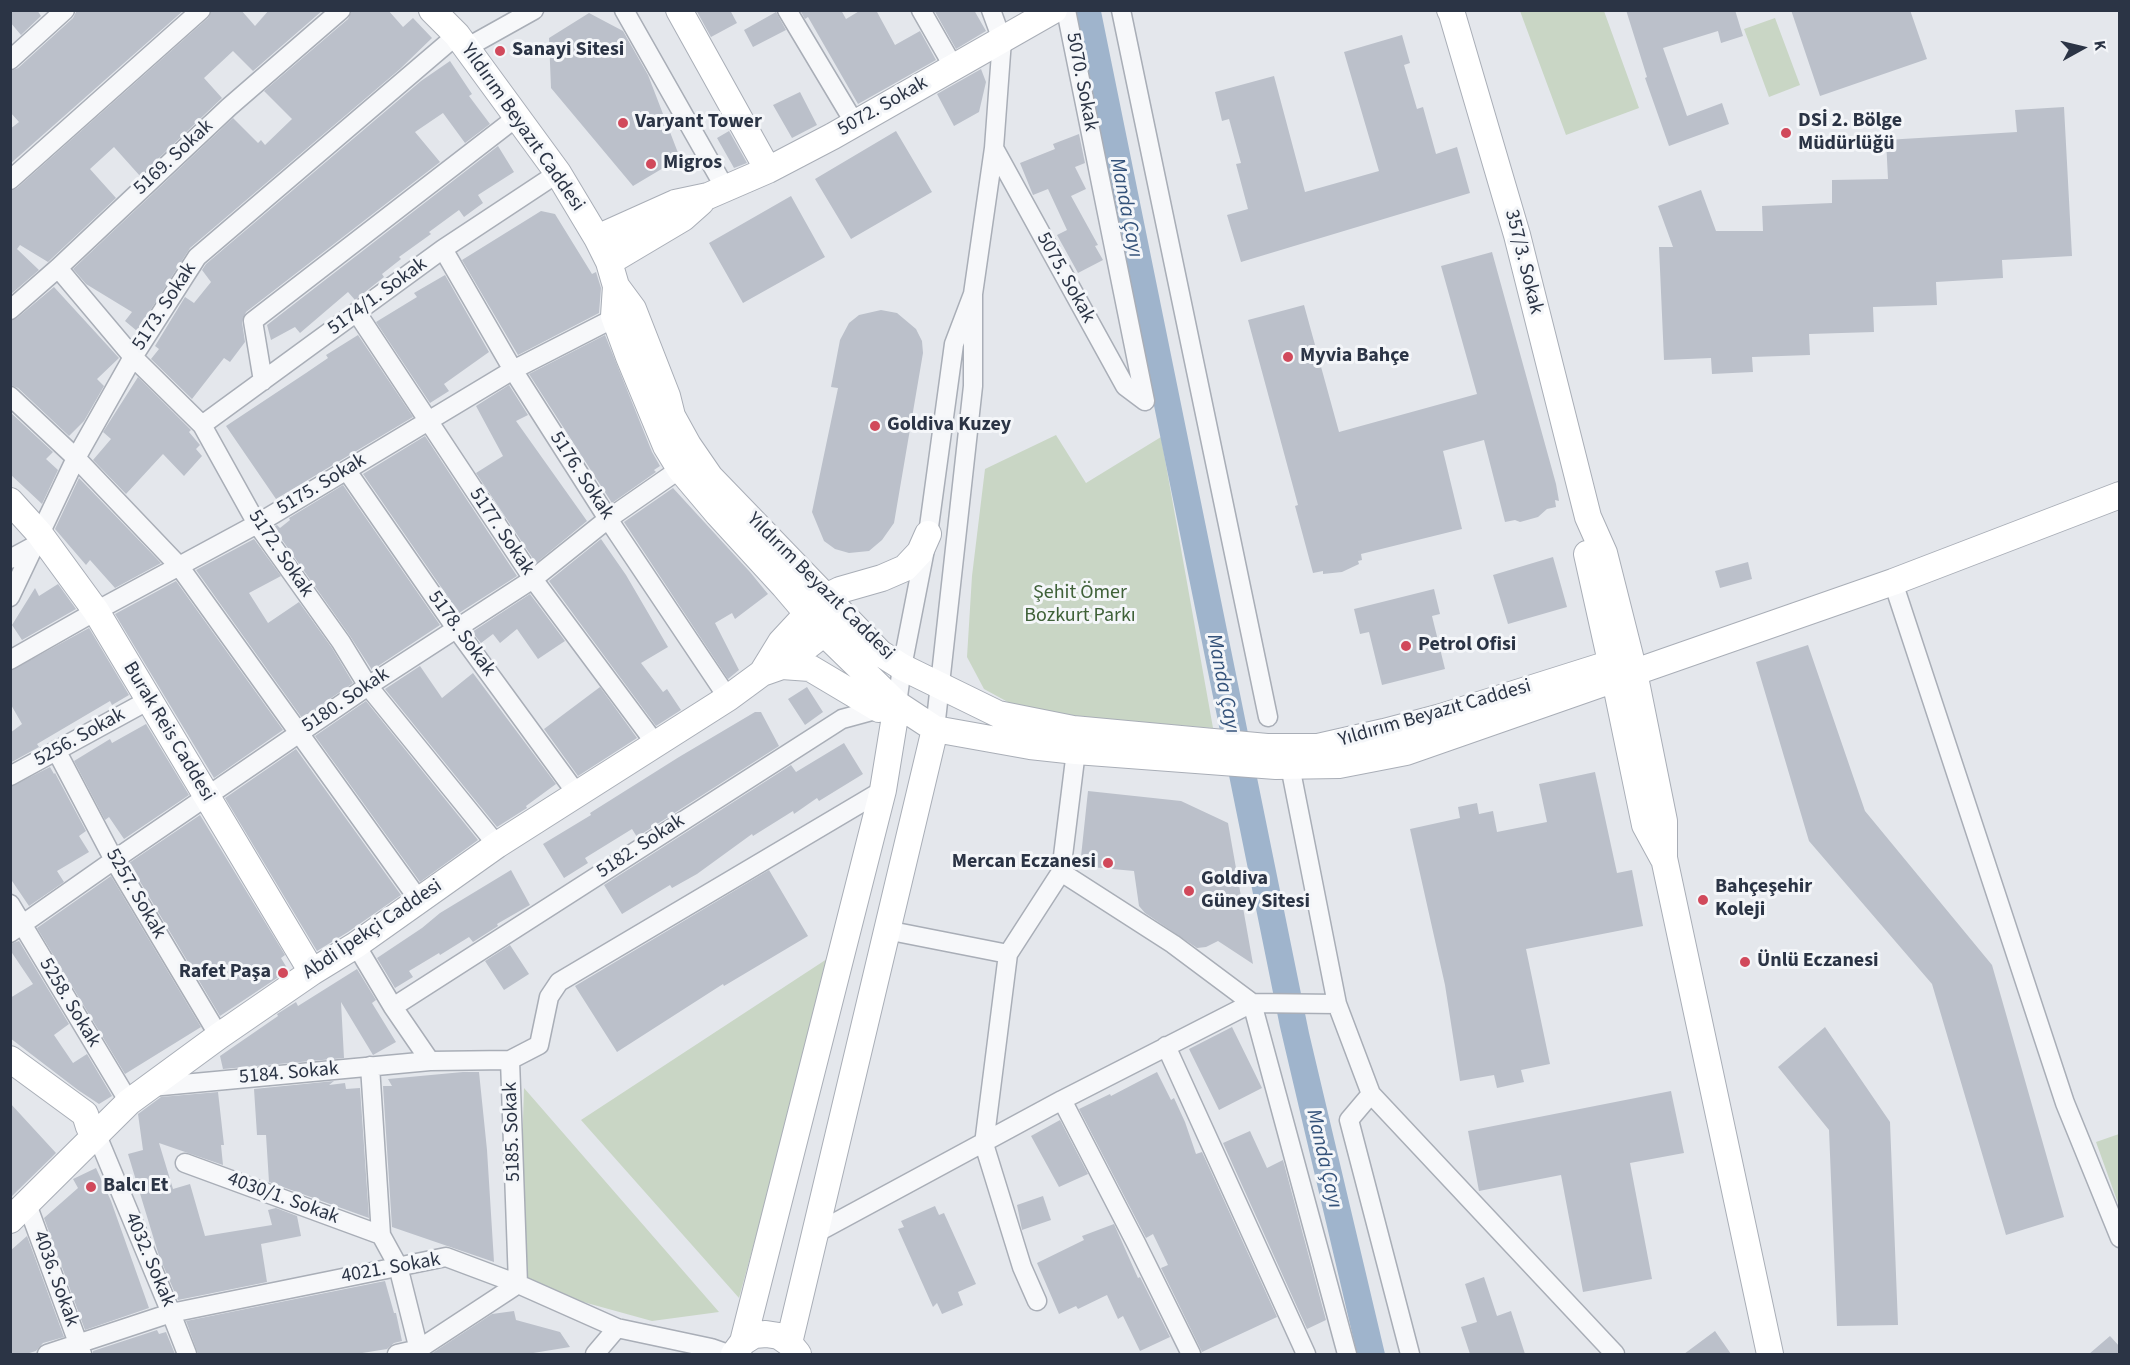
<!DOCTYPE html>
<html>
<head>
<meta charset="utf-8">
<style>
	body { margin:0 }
	#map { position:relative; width:2130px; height:1365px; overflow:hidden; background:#e4e7ec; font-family:"Source Sans 3",sans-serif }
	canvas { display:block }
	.frame { position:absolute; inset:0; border:12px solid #2b3445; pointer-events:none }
	.north { position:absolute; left:2052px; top:18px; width:60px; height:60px; -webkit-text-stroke:4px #f4f6f9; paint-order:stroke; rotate:82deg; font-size:16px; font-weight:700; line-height:24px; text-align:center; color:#2b3445 }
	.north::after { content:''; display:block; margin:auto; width:21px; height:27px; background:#2b3445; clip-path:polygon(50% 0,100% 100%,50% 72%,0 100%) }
</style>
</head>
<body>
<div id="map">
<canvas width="2130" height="1365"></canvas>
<div class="frame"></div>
<div class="north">K</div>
</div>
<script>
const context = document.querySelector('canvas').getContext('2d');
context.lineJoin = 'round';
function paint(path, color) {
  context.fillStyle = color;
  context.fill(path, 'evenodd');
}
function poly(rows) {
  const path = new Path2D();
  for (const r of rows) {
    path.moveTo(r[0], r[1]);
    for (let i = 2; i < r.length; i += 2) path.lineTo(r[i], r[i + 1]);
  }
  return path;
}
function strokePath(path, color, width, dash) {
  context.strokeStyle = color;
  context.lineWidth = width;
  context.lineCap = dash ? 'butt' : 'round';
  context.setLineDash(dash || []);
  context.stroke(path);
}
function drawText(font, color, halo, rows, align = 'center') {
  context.font = font + ' "Source Sans 3",sans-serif';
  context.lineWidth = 6;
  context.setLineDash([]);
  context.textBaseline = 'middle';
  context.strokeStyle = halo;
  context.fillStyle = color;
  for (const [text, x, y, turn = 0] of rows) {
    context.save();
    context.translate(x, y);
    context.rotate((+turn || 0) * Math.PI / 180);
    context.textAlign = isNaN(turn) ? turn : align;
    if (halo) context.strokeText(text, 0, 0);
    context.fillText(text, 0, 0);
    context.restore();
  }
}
paint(poly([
	[1520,11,1604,11,1639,108,1566,135],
	[1775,18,1800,85,1769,97,1744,29],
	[1056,435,1086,483,1161,437,1213,728,1028,713,984,689,967,657,972,576,985,469],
	[833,955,739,1298,581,1120],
	[524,1088,719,1312,652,1321,518,1284],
	[2119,1134,2120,1134,2119,1206,2096,1142]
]), '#c9d6c5');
paint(poly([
	[1074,11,1101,11,1309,1033,1385,1354,1357,1354,1280,1027]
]), '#9fb4cc');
paint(poly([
	[10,10,37,10,41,16,21,35,10,22],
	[77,10,184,10,10,164,10,129,19,122,10,112,10,71,18,68,73,18],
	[212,10,241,10,255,26,269,10,323,10,253,71,233,51,204,78,222,98,140,176,114,147,90,169,116,198,48,262,20,245,17,249,39,270,10,295,10,191,17,188,208,18],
	[352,10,388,10,403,27,413,18,432,38,400,69,190,248,137,331,125,321,132,312,86,284,73,269,233,118,258,143,261,140,265,145,292,119,264,91,348,19],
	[696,10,730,10,737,23,711,37],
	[800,10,841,10,846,19,861,10,876,10,895,45,920,31,936,60,858,104,808,17,805,19],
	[934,10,974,10,986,31,956,49],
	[1626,10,1735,10,1743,36,1721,43,1718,31,1663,48,1687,116,1722,103,1729,124,1669,146,1645,78,1647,77],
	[1791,10,1910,10,1927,59,1820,96],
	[776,12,786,30,753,47,744,30],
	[589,13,623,31,648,75,680,158,633,186,551,88,549,38],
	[1402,35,1410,63,1404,65,1417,109,1423,107,1436,154,1457,147,1470,193,1241,262,1227,215,1248,209,1236,164,1241,163,1229,119,1222,121,1215,92,1274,76,1305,192,1379,171,1344,52],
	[450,61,472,94,469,96,490,124,465,143,443,113,415,132,440,162,246,312,242,322,245,342,230,362,224,358,192,399,151,359,159,349,155,346,185,297,194,303,211,282,202,270,206,264,421,81],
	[981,69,986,82,979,112,954,126,937,94],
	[800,92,817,125,792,138,773,105],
	[2064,107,2072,256,2002,260,2003,278,1936,282,1937,305,1873,307,1874,332,1809,334,1810,355,1752,357,1753,372,1712,374,1711,358,1664,360,1659,247,1673,247,1658,206,1701,190,1716,231,1763,231,1762,206,1832,203,1832,180,1888,179,1886,140,2017,132,2015,110],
	[729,131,747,163,734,168,717,138],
	[896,131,932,192,851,239,815,179],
	[1079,134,1085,163,1075,167,1086,189,1071,196,1098,245,1095,246,1103,260,1078,273,1057,235,1067,230,1048,189,1033,195,1020,163,1055,149,1053,144],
	[498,146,514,172,478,195,483,203,464,217,459,210,429,232,431,234,399,257,401,259,382,274,384,277,355,300,348,292,300,333,295,327,271,340,267,325],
	[791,196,825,257,743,303,709,243],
	[541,211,555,214,592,274,596,272,601,288,599,313,518,355,462,260],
	[1492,252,1556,484,1559,501,1555,500,1556,507,1547,509,1538,517,1520,522,1515,520,1505,522,1484,440,1443,451,1462,529,1361,554,1362,560,1358,561,1359,564,1342,572,1323,574,1323,571,1313,573,1295,506,1298,505,1248,320,1304,305,1339,432,1477,394,1441,266],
	[445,275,489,352,444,384,449,391,430,403,376,322,417,297,414,293],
	[54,287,119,358,97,379,104,386,84,421,69,436,18,388,10,385,10,321,17,318],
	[881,310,897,313,916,329,922,341,923,353,894,523,882,540,869,551,849,553,835,549,824,541,812,512,838,388,831,387,840,340,849,323,859,315],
	[358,335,413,417,276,499,226,426,306,373,328,358,326,355],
	[605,335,652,452,660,466,654,470,656,472,612,503,529,374],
	[138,377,191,430,189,432,200,445,196,449,202,456,184,476,163,454,126,494,93,460,111,439,103,432],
	[509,385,528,415,516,421,587,521,536,563,476,473,503,456,476,406],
	[10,412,53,452,46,459,58,470,42,504,10,474],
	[425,436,517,576,459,613,363,474],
	[79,478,161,563,115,588,90,560,86,565,55,529],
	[343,485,440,625,372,670,350,636,273,527,277,525,280,528,290,520,289,518],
	[673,488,750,572,768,594,735,619,732,613,715,623,739,670,728,679,624,522],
	[254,539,281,576,249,593,268,623,299,602,332,648,353,683,302,718,196,570],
	[601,539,626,575,668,647,641,663,663,692,667,689,681,710,656,726,549,581],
	[1553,557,1567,607,1508,624,1493,575],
	[1748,562,1752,579,1720,588,1715,571],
	[176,581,283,730,214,778,115,614],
	[58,584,76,609,22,640,12,625,35,588,39,596],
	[1434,589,1440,614,1432,616,1445,669,1382,685,1369,632,1360,634,1354,609],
	[530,594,565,641,538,659,517,629,500,643,493,634,481,643,472,632],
	[89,628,129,695,112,705,110,701,37,744,39,747,10,763,10,733,22,724,10,703,10,671],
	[1808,645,1865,811,1992,965,2064,1217,2006,1235,1932,984,1809,841,1756,662],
	[420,666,442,698,473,673,556,784,526,806,527,808,497,827,385,689],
	[600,687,637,738,578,776,544,729],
	[807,687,823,712,805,725,788,699],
	[366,701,478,840,420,882,315,736],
	[755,712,761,712,779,746,637,837,632,829,585,858,588,863,564,878,543,844,591,815,590,813,679,757],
	[146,724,189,795,124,839,109,817,105,820,74,761,110,739,112,743],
	[844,743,863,774,819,801,817,798,794,814,793,811,753,836,752,834,697,874,672,888,670,885,622,914,604,885,791,765,796,772],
	[296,749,401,895,348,932,317,951,225,798],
	[50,767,54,774,55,773,86,831,79,836,89,852,57,871,64,882,29,906,10,878,10,787],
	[1595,772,1617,873,1632,870,1643,926,1526,949,1550,1064,1521,1070,1524,1082,1497,1088,1494,1075,1460,1081,1445,985,1410,829,1460,818,1458,807,1477,803,1479,814,1493,811,1497,832,1547,822,1539,784],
	[1088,791,1181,801,1228,823,1253,964,1218,941,1206,947,1197,948,1145,913,1139,906,1134,871,1080,866],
	[200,815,285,955,281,958,287,968,278,973,280,976,220,1016,129,863],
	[511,870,530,905,497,924,498,926,473,942,469,937,440,955,439,953,409,971,413,977,395,988,377,958,422,928,440,913],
	[769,870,808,936,724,986,723,984,617,1052,575,986],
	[111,876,201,1027,125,1074,37,928],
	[19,941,69,1024,54,1035,73,1063,87,1054,112,1096,99,1104,78,1090,10,1038,10,998,33,984,10,950,10,944],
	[510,945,529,974,504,990,485,961],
	[357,969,376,1000,372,1003,396,1042,373,1055,341,1002,344,1058,223,1069,220,1056,278,1016,277,1014,296,1002,298,1006],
	[1232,1027,1262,1088,1219,1110,1189,1049],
	[1825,1027,1890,1122,1898,1325,1837,1326,1829,1130,1778,1067],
	[463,1072,479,1072,487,1150,494,1262,392,1227,383,1086,392,1086,388,1079],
	[1157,1072,1171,1100,1174,1098,1185,1122,1196,1154,1202,1152,1277,1317,1202,1352,1161,1268,1168,1265,1153,1234,1146,1238,1079,1109,1110,1094,1111,1096],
	[334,1081,329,1085,345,1083,346,1089,360,1088,369,1218,269,1182,266,1135,257,1135,254,1089],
	[1671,1091,1684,1153,1630,1163,1652,1279,1583,1292,1561,1175,1479,1191,1468,1131],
	[218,1092,224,1145,221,1145,223,1165,159,1143,173,1189,190,1184,205,1236,272,1225,268,1210,276,1208,297,1216,301,1236,261,1244,267,1282,178,1300,159,1256,128,1154,143,1150,138,1114,161,1097],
	[10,1103,56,1153,10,1198],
	[1060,1120,1088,1174,1059,1187,1031,1136],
	[1250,1131,1267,1168,1283,1160,1326,1320,1307,1329,1223,1143],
	[96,1168,111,1201,149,1308,85,1330,44,1218,78,1188,73,1179],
	[1043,1196,1051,1220,1022,1230,1017,1205],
	[935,1206,939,1215,944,1213,976,1284,958,1292,963,1305,942,1314,937,1303,933,1307,898,1229,904,1227,901,1221],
	[1114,1224,1138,1278,1140,1277,1170,1337,1140,1351,1123,1316,1118,1319,1107,1295,1078,1309,1076,1306,1059,1314,1037,1263,1084,1240,1082,1236],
	[27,1236,64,1337,43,1343,36,1351,26,1354,10,1354,10,1251],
	[1484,1277,1497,1316,1511,1311,1525,1354,1470,1354,1461,1327,1477,1322,1465,1284],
	[385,1281,394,1313,396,1313,402,1341,394,1343,387,1349,356,1354,198,1354,186,1321],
	[514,1311,516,1320,560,1332,570,1347,527,1354,431,1354,492,1314],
	[157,1330,159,1334,166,1332,175,1354,93,1354,93,1351],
	[1715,1331,1731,1354,1684,1354],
	[2110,1336,2120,1347,2120,1354,2089,1354]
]), '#bbc0ca');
const street = poly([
	[624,10,725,188],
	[787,10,854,122],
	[921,10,953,66],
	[1066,10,1145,401],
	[1121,10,1268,717],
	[466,48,534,10],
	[10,60,65,10],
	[994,148,1125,386,1145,401],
	[10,180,201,10],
	[443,249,513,370,608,519,728,698],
	[58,268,133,357,202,425,257,524,341,642,368,686,497,845],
	[10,310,58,268,229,107,341,10],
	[357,313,533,579,655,743],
	[263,381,253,321,517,117],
	[10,396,76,458,179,566,419,900],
	[202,425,443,249,558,173],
	[347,471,455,627,577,794],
	[10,559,34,546],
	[1893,582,2065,1103,2120,1238],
	[10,597,76,458,133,357,197,257,457,35],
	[10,660,96,611,257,524,513,370,626,312],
	[935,729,973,386,973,294,994,148,1002,40,991,10],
	[56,750,114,860,219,1036],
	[1290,766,1337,1004,1371,1094,1615,1354],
	[10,776,149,700],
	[1061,872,1173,944,1252,1003,1347,1354],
	[10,904,129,1102],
	[886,930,1008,954],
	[10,933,114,860,368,686,533,579,608,519,680,469],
	[356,945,393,1007,430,1061],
	[393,1007,842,719,897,704,902,667,928,534,954,344,973,294],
	[1166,1046,1306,1354],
	[510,1060,539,1045,549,997,559,982,883,790],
	[370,1066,381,1235,398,1266,420,1354],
	[151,1087,430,1061,510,1060,518,1284,419,1349,397,1354],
	[1371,1094,1349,1120,1410,1354],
	[1062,1100,1136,1243,1191,1354],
	[96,1133,171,1313,187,1354],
	[185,1163,381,1235],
	[27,1204,82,1354],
	[816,1233,1062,1100,1252,1003,1337,1004],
	[1037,1301,1022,1267,984,1144,1008,954,1061,872,1076,751],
	[47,1354,171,1313,446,1257,518,1284,617,1328,711,1348,728,1354],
	[595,1354,617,1328]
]);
const secondary = poly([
	[432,10,457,35,558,173,597,238,609,262,616,286,633,309,667,396,672,416,688,445,710,477,880,653,902,667,998,714,1073,729,1267,747,1318,747,1384,732,1441,717,1612,663],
	[679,10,768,170],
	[1450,10,1452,14,1517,235,1588,517,1604,553,1634,672,1664,821,1664,858,1770,1354],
	[597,238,675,203,708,196,768,170,833,136,1054,10],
	[609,262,683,218,701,202],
	[616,286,614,316,629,357,666,446,680,469,718,514,784,586,824,633,897,704,935,729,1030,746,1076,751,1276,766,1339,765,1406,752,1893,582,2120,495],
	[10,501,39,533,96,611,312,972],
	[1587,554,1615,680,1645,825,1663,858],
	[782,666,810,668,879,709],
	[762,673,781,642,807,614,826,597,840,590,882,578,905,568,920,552,928,534],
	[10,1059,85,1114,89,1127,96,1133],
	[10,1220,129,1102,219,1036,312,972,356,945,497,845,728,698,762,673,782,666,837,623],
	[743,1342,754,1335,766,1334,779,1336,789,1343,798,1354],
	[789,1343,935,729],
	[734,1354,743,1342,883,790,897,704]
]);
strokePath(street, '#a9aeb7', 21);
strokePath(secondary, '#a9aeb7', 28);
strokePath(street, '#f7f8fa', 18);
strokePath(secondary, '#fff', 26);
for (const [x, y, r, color] of [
	[500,51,6,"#d1495b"],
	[623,123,6,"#d1495b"],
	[1786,133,6,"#d1495b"],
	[651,164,6,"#d1495b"],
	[1288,357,6,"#d1495b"],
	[875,426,6,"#d1495b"],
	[1406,646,6,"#d1495b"],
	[1108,863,6,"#d1495b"],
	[1189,891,6,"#d1495b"],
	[1703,900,6,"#d1495b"],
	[1745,962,6,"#d1495b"],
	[283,973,6,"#d1495b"],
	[91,1187,6,"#d1495b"]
]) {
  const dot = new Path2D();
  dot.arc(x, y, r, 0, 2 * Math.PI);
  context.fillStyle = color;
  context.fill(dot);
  strokePath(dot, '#f4f6f9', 2);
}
drawText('bold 20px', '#2b3445', '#f4f6f9', [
	["Sanayi Sitesi",512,51],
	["DSİ 2. Bölge",1798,122],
	["Müdürlüğü",1798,145],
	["Varyant Tower",635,123],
	["Migros",663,164],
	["Myvia Bahçe",1300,357],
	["Goldiva Kuzey",887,426],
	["Petrol Ofisi",1418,646],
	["Mercan Eczanesi",1096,863,"right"],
	["Goldiva",1201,880],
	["Güney Sitesi",1201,903],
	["Bahçeşehir",1715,888],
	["Koleji",1715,911],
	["Ünlü Eczanesi",1757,962],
	["Rafet Paşa",271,973,"right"],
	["Balcı Et",103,1187]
], 'left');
drawText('20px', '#2b3445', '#f4f6f9', [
	["5070. Sokak",1081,82,79],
	["5072. Sokak",883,107,-30],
	["Yıldırım Beyazıt Caddesi",522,128,55],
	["5169. Sokak",174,158,-43],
	["357/3. Sokak",1523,262,76],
	["5075. Sokak",1065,278,61],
	["5174/1. Sokak",378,297,-36],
	["5173. Sokak",165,307,-57],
	["5176. Sokak",581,476,57],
	["5175. Sokak",322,485,-31],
	["5177. Sokak",501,532,56],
	["5172. Sokak",280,554,56],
	["Yıldırım Beyazıt Caddesi",820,587,45],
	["5178. Sokak",461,634,54],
	["5180. Sokak",346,701,-34],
	["Yıldırım Beyazıt Caddesi",1435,714,-16],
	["Burak Reis Caddesi",168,732,59],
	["5256. Sokak",80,738,-29],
	["5182. Sokak",641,847,-33],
	["5257. Sokak",135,894,60],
	["Abdi İpekçi Caddesi",373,930,-34],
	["5258. Sokak",69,1003,59],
	["5184. Sokak",289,1074,-5],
	["5185. Sokak",513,1132,-92],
	["4030/1. Sokak",283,1199,20],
	["4032. Sokak",149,1260,67],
	["4021. Sokak",391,1269,-10],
	["4036. Sokak",55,1279,70]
]);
drawText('20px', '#3f6138', '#f4f6f9', [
	["Şehit Ömer",1080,594],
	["Bozkurt Parkı",1080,617]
]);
drawText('italic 21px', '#34527a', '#f4f6f9', [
	["Manda Çayı",1125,208,79],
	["Manda Çayı",1222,684,79],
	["Manda Çayı",1323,1159,77]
]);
</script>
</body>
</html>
